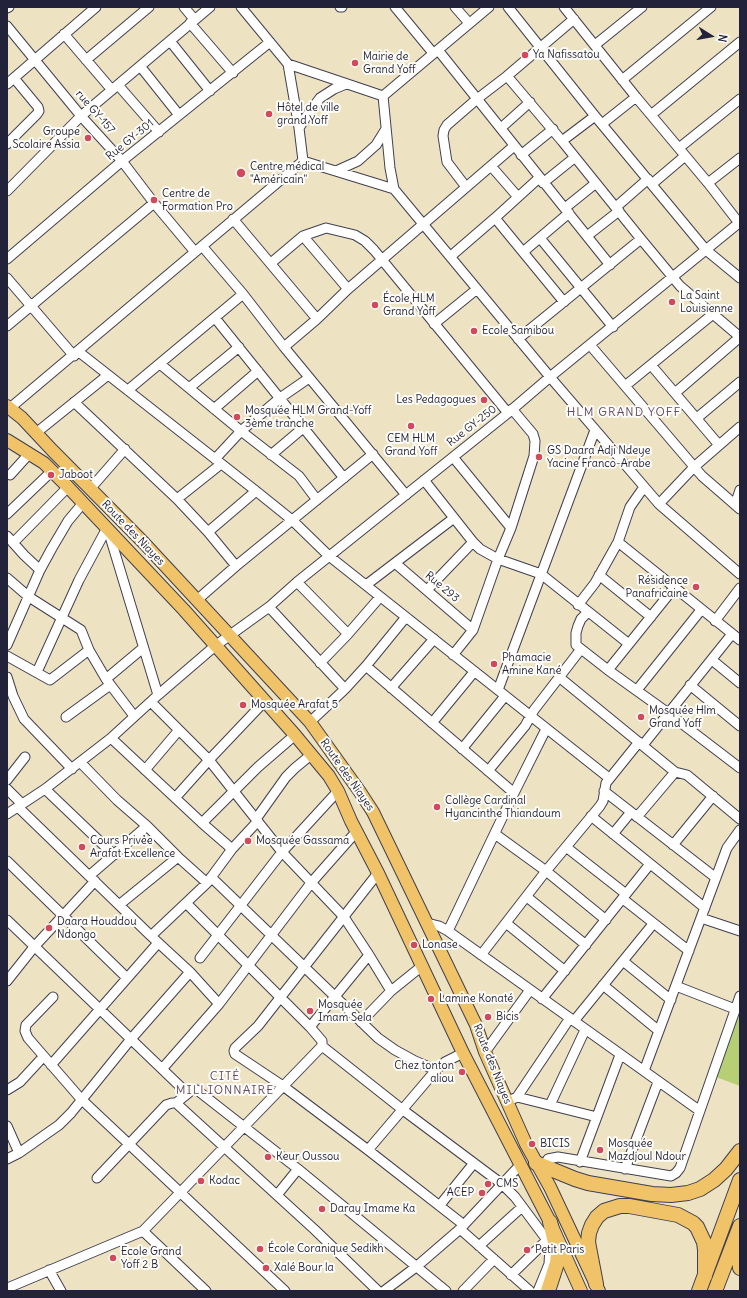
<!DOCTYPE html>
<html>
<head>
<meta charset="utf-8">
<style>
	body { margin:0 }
	#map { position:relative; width:747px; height:1298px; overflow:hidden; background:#ede3c3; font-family:Delius,sans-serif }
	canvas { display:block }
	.frame { position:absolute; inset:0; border:8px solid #22223b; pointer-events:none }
	.north { position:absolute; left:691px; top:16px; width:40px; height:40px; -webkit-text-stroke:3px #fdfcf7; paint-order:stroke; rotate:101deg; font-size:11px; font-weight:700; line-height:16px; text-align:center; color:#22223b }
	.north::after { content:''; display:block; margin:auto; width:14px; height:18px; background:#22223b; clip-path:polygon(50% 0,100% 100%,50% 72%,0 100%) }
</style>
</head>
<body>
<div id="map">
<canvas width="747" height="1298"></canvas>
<div class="frame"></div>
<div class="north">N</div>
</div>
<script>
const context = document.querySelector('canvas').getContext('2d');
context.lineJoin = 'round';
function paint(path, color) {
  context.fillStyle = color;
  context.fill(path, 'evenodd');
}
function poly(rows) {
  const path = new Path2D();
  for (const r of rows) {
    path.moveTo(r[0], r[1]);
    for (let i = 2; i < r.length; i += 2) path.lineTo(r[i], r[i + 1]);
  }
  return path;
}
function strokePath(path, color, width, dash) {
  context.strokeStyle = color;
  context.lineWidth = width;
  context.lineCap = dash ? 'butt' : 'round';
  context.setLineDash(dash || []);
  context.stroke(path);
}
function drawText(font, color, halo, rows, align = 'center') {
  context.font = font + ' Delius,sans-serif';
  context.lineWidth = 4;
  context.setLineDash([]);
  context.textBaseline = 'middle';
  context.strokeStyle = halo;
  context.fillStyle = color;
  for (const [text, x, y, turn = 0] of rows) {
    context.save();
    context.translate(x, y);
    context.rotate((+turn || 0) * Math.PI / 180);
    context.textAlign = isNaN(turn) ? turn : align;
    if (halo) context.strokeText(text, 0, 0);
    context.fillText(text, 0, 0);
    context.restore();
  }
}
paint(poly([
	[740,1011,740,1086,716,1077]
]), '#b6cf74');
const minor = poly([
	[184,7,194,19],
	[241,7,288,64,299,128,303,161],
	[340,7,342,7],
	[395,7,433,53],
	[455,7,469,23],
	[508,7,595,116,706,250,740,278],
	[564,7,636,97,708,183,739,223],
	[7,8,9,7],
	[190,23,233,73],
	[7,26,81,116,122,161,154,203,195,252],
	[64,34,112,90],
	[170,41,210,91],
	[595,45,642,7],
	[438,50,610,265],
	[86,60,149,7],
	[288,64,383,96],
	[140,66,179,115],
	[507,76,562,141,641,239,680,286,740,337],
	[622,80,711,7],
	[7,84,96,7],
	[118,85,159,132],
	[383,96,390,168,394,189,550,377,659,504,740,574],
	[383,96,489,7],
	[651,115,740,42],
	[602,124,636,97],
	[299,128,308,114,320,98,334,89,346,84],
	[501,128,530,102],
	[562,141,595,116],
	[7,144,37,114,39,111,38,107,14,78],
	[679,148,740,99],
	[521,155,553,129],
	[303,161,394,189],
	[491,166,518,197],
	[336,171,358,161,376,145,386,129],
	[543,183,574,158],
	[708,183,740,158],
	[652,184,685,156],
	[466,187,447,162,443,136,444,130,447,125,477,99,507,76,574,19],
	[7,191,81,116,210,7],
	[616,207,648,179],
	[565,208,596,183],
	[495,218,564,302],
	[233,219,317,319],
	[303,236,348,289],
	[587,236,619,211],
	[540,238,613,327],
	[202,246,243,294,284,347,406,495],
	[523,252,569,213],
	[451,256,495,218,539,178],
	[7,259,122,161,270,42],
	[271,263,303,236,326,228,355,235,365,241,374,250,508,413],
	[7,278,74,356],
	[215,318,344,478],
	[434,324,477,289],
	[7,326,154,203],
	[518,339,641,239],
	[590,345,702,476,740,509],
	[284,347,317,319,348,289,514,146],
	[79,352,256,491,292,520,329,556,609,778],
	[160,364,241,431,299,476,317,500],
	[651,365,719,445],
	[625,386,713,314],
	[189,388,239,347],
	[128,390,243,294],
	[675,393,740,337],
	[74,402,177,499,208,532,236,566],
	[10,408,303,161],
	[214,409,258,371],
	[697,418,740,382],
	[36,433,108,375],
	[271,455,303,428],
	[453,457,511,528],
	[215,459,241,431,280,398,309,378],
	[10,475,29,454],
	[424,480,473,542,480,549,498,559,541,574,629,644],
	[91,488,125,449],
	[177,499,221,464],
	[659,504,694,467,740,427],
	[735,505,740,490],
	[7,514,52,471],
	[108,530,158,695],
	[208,532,256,491],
	[7,536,24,555,40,570],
	[618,542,740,640],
	[13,543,68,487],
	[395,563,473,630],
	[599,575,651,617],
	[7,578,29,597,81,630,89,650,106,679,134,716],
	[297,582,348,634],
	[366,585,454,518],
	[427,590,473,542],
	[197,600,236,566,373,454],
	[578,605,595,583,618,542,630,507,644,487],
	[269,607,345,689],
	[588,612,581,619,578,626,576,633,576,645,608,670,668,713,740,768],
	[715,621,740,588],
	[7,645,40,570,52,548,68,521,83,503],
	[453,655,473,630,498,559,511,528,534,456,535,441,533,434,512,409],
	[7,656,50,680,89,650],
	[712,660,740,683],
	[320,663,348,634,380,597],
	[366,666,514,793],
	[608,670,674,588],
	[37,672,79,580,107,528],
	[7,677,13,696,24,719,72,769],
	[559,677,675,772,687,775,740,819],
	[106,679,143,648],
	[690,685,740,726],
	[391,688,434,639],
	[498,690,595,430],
	[637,690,701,610],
	[151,702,209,760,282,852,344,917,369,955,391,991],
	[66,717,110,685],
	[310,722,345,689,366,666,406,617],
	[432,723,474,672],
	[111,738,202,823,232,849],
	[643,745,732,634],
	[462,749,505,696],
	[80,762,117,800,147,826,178,857,207,883],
	[145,770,179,730],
	[488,771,525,726,534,710,581,649],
	[7,780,25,757],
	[7,789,22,804],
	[45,789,114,855],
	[604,791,716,878],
	[175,798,209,760,265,701],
	[18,807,151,936,190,972,219,1004],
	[7,814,45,789,111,738,158,695,215,646,269,607,297,582,508,413,550,377,740,222],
	[591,816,705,908],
	[637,817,675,772],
	[256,819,286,777,295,768,312,754],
	[202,823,258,767,295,735],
	[495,834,546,871,606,920],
	[613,834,631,812],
	[673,845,713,796],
	[566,847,626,894],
	[7,861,127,978],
	[378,873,258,1026,235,1048,234,1051,235,1054,283,1086,368,1150,464,1225],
	[89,876,147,826],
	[211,877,378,1038,395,1050,415,1061,436,1070],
	[527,897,586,945],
	[623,899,689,951],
	[119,905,178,857],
	[701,918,740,931],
	[7,920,187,1093],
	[427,923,439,926,448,931,700,1111],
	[506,923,565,971],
	[448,931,514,793,546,729],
	[151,936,207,883,232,849,258,821],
	[481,955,546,871,600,806,603,801,606,783,639,742],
	[200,958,282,852,338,791],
	[623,961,671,1000],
	[7,981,34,947,95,881],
	[603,985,659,1031],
	[676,986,735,1009],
	[53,997,26,1025,25,1031,28,1038,81,1099,285,1291],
	[542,999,650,864],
	[574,1021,653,924],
	[361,1022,391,991,422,966],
	[310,1027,369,955],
	[322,1046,403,1110,502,1184,515,1197,547,1240,550,1247,549,1264,538,1291],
	[485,1052,530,990],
	[51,1065,158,943],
	[162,1069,219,1004,311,883,356,832],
	[644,1071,727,848,740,830],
	[7,1090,20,1082,43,1057],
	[517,1097,570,1018],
	[513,1099,517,1097,597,1117],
	[176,1103,315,1230,378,1291],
	[550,1105,585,1030],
	[7,1126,19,1153],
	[368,1150,436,1070,445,1062,463,1053],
	[7,1159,19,1153,59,1125,71,1113,131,1039,190,972],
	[580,1162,620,1055],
	[544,1166,548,1159,558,1157,671,1176,676,1173,680,1168,740,996],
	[625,1169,658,1082],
	[97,1178,166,1105,172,1103,176,1103,192,1090,197,1090,298,1169,446,1291],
	[277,1195,298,1169],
	[440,1205,474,1163],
	[460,1229,530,1291],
	[143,1231,206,1291],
	[479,1246,522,1207],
	[49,1270,61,1291],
	[511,1275,547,1240],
	[10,1287,143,1231,322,1046,322,1041,310,1027,186,903],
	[384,1291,416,1267,460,1229,521,1164],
	[463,1291,494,1259]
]);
const major = poly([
	[7,406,22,418,52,450,144,543,310,722,360,792,373,812,476,1025,485,1052,526,1144,550,1187,599,1291],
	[7,440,44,463,68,487,184,610,295,735,329,776,338,791,351,821,378,873,463,1053,550,1222,581,1291]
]);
const highway = poly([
	[536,1163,575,1179,588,1183,652,1194,671,1195,688,1193,700,1189,714,1180,726,1169,740,1151],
	[740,1239,738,1251,740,1268],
	[596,1284,588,1242,589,1233,592,1225,597,1217,604,1211,620,1206,629,1206,678,1215,693,1223,697,1227,704,1242,705,1250,705,1276],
	[548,1291,557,1263,558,1254,550,1222],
	[699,1291,740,1180],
	[715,1291,740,1226]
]);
strokePath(minor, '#403f4f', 11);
strokePath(major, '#403f4f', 14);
strokePath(highway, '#403f4f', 16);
strokePath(minor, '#fff', 9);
strokePath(major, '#f1c369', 12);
strokePath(highway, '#f1c369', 14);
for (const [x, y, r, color] of [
	[525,55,4,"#d1495b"],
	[355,63,4,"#d1495b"],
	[269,114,4,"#d1495b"],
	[88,138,4,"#d1495b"],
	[241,173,5,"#d1495b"],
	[154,200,4,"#d1495b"],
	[672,302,4,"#d1495b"],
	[375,305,4,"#d1495b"],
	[474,331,4,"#d1495b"],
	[484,400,4,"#d1495b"],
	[237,417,4,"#d1495b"],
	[411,426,4,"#d1495b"],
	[539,457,4,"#d1495b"],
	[51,475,4,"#d1495b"],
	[696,587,4,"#d1495b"],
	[494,664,4,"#d1495b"],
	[243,705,4,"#d1495b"],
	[641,717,4,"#d1495b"],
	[437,807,4,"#d1495b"],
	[248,841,4,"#d1495b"],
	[82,847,4,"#d1495b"],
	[49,928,4,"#d1495b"],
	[414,945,4,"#d1495b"],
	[431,999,4,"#d1495b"],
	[310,1011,4,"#d1495b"],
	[488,1017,4,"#d1495b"],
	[462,1072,4,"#d1495b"],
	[532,1144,4,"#d1495b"],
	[600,1150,4,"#d1495b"],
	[268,1157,4,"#d1495b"],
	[201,1181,4,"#d1495b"],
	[488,1184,4,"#d1495b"],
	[482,1193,4,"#d1495b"],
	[322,1209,4,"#d1495b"],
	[260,1249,4,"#d1495b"],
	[527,1250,4,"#d1495b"],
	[113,1258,4,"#d1495b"],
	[266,1268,4,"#d1495b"]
]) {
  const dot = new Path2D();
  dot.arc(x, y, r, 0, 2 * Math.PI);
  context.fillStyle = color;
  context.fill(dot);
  strokePath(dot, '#fdfcf7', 1.5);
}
drawText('11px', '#22223b', '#fdfcf7', [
	["Ya Nafissatou",533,55],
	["Mairie de",363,57],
	["Grand Yoff",363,70],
	["Hôtel de ville",277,108],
	["grand Yoff",277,121],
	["Groupe",80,132,"right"],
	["Scolaire Assia",80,145,"right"],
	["Centre médical",250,167],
	["\"Américain\"",250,180],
	["Centre de",162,194],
	["Formation Pro",162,207],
	["La Saint",680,296],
	["Louisienne",680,309],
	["École HLM",383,299],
	["Grand Yoff",383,312],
	["Ecole Samibou",482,331],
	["Les Pedagogues",476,400,"right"],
	["Mosquée HLM Grand-Yoff",245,411],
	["3ème tranche",245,424],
	["CEM HLM",411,439,"center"],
	["Grand Yoff",411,452,"center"],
	["GS Daara Adji Ndeye",547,451],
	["Yacine Franco-Arabe",547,464],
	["Jaboot",59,475],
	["Résidence",688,581,"right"],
	["Panafricaine",688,594,"right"],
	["Phamacie",502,658],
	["Amine Kané",502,671],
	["Mosquée Arafat 5",251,705],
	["Mosquée Hlm",649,711],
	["Grand Yoff",649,724],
	["Collège Cardinal",445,801],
	["Hyancinthe Thiandoum",445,814],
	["Cours Privée",90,841],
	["Arafat Excellence",90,854],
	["Mosquée Gassama",256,841],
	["Daara Houddou",57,922],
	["Ndongo",57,935],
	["Lonase",422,945],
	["Lamine Konaté",439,999],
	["Mosquée",318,1005],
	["Imam Sela",318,1018],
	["Bicis",496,1017],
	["Chez tonton",454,1066,"right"],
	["aliou",454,1079,"right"],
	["BICIS",540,1144],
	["Mosquée",608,1144],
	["Mazdjoul Ndour",608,1157],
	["Keur Oussou",276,1157],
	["Kodac",209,1181],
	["CMS",496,1184],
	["ACEP",474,1193,"right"],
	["Daray Imame Ka",330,1209],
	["École Coranique Sedikh",268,1249],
	["Petit Paris",535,1250],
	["Ecole Grand",121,1252],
	["Yoff 2 B",121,1265],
	["Xalé Bour la",274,1268]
], 'left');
drawText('11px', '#22223b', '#fdfcf7', [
	["rue GY-157",95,112,49],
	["Rue GY-301",130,140,-39],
	["Rue GY-250",472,426,-38],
	["Route des Niayes",133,533,46],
	["Rue 293",442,587,40],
	["Route des Niayes",347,775,55],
	["Route des Niayes",492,1064,68]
]);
context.letterSpacing = '1px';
drawText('12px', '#614c69', '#fdfcf7', [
	["HLM GRAND YOFF",624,413],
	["CITÉ",225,1077],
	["MILLIONNAIRE",225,1091]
]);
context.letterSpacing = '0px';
</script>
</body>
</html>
